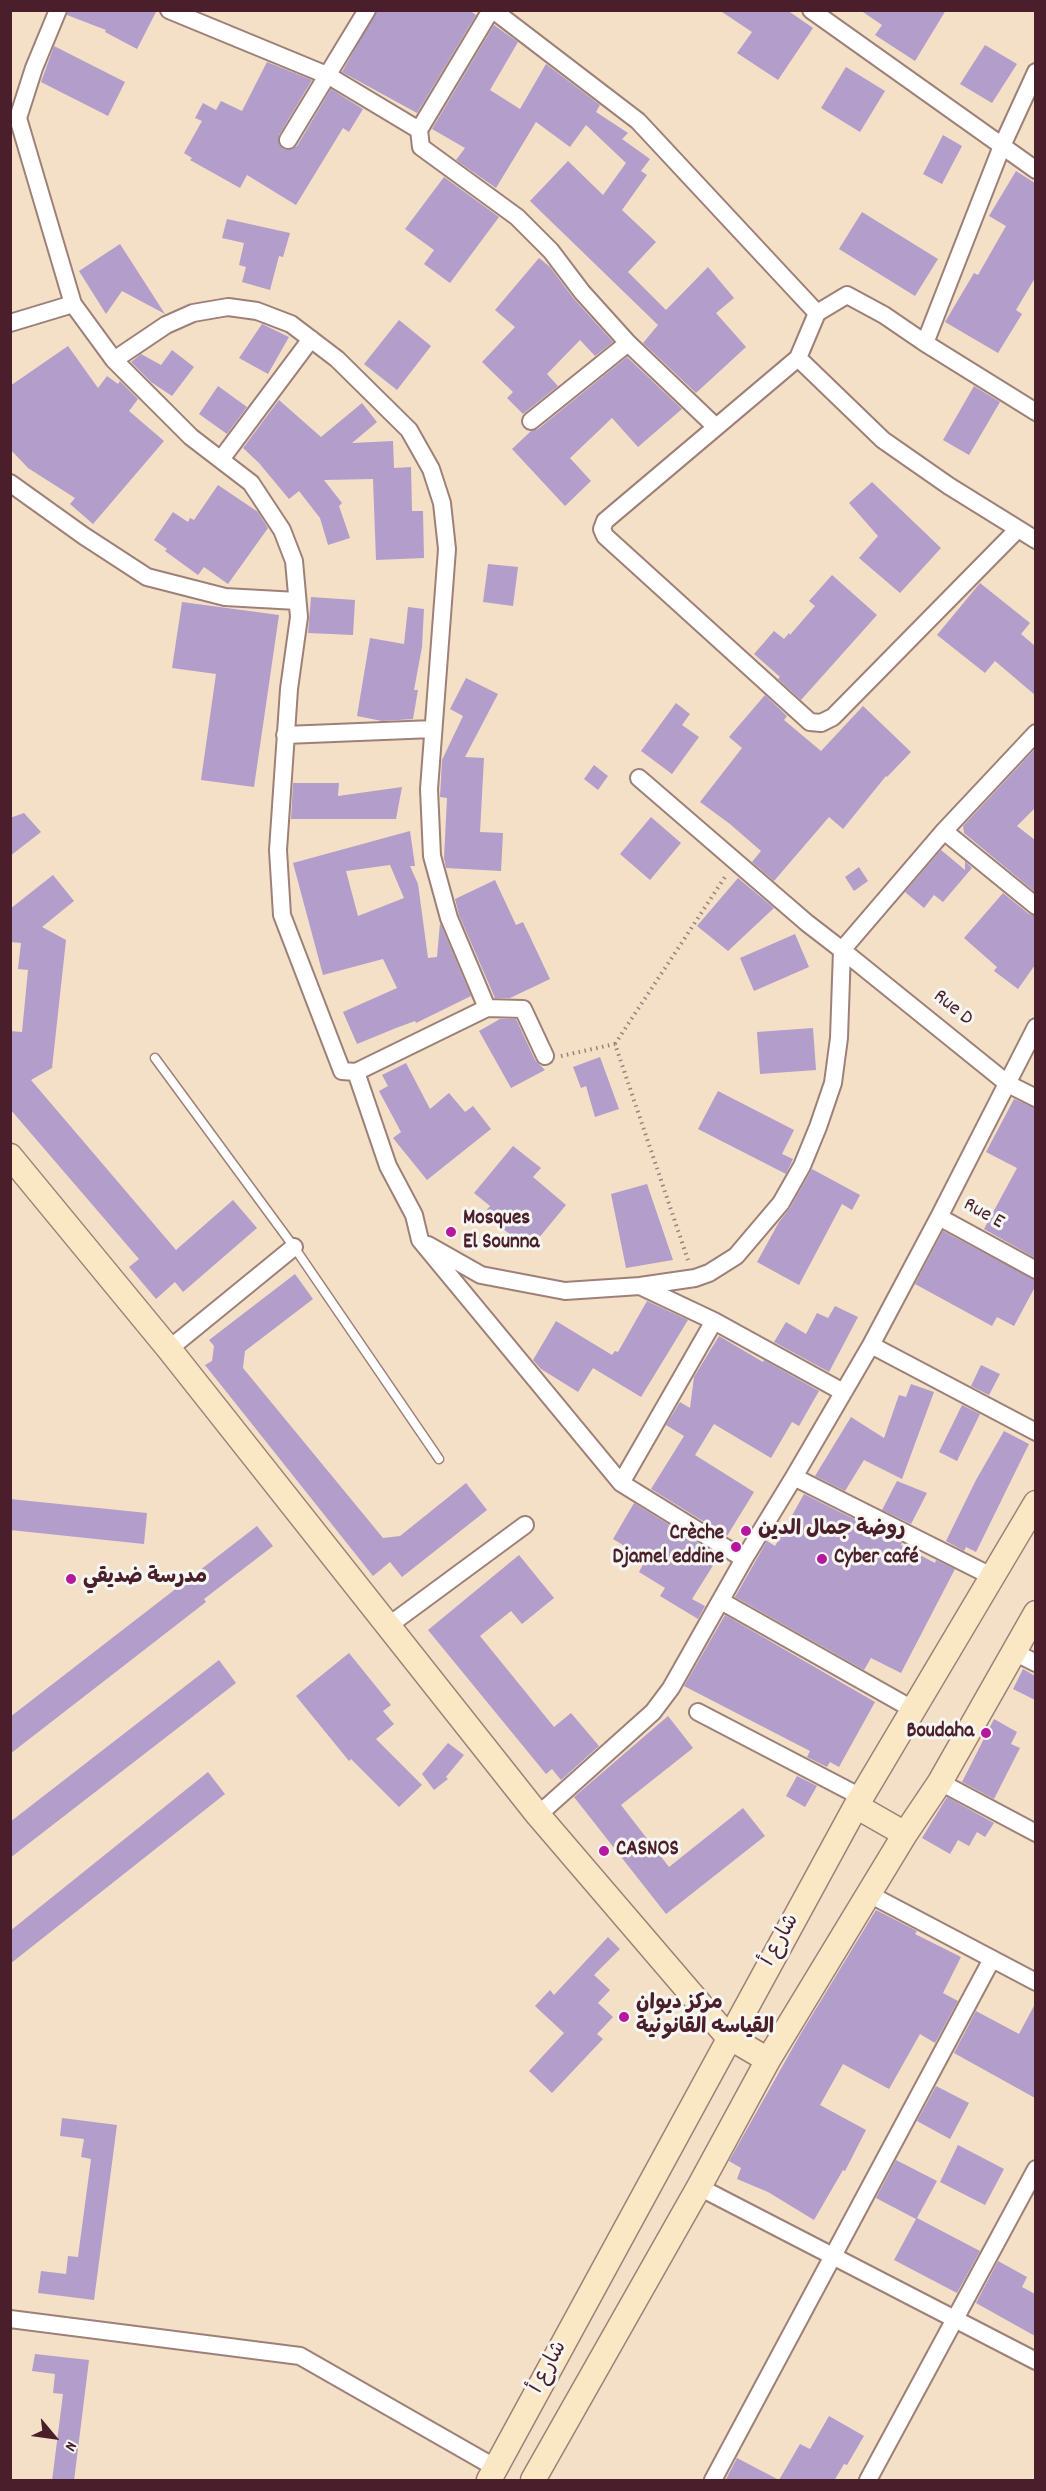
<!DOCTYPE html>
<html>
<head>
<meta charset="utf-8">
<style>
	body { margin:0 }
	#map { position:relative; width:1046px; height:2491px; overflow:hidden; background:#f3e0c7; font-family:Dekko,sans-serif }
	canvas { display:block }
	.frame { position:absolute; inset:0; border:12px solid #4a1f2b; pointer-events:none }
	.north { position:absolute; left:24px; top:2407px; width:60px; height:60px; -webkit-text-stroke:4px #f6f6f2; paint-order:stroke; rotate:119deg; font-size:16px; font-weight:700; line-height:24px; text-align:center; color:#4a1f2b }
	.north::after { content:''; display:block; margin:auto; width:21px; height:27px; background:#4a1f2b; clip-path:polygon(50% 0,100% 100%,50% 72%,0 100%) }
</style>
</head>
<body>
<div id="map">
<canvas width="1046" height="2491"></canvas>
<div class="frame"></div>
<div class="north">N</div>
</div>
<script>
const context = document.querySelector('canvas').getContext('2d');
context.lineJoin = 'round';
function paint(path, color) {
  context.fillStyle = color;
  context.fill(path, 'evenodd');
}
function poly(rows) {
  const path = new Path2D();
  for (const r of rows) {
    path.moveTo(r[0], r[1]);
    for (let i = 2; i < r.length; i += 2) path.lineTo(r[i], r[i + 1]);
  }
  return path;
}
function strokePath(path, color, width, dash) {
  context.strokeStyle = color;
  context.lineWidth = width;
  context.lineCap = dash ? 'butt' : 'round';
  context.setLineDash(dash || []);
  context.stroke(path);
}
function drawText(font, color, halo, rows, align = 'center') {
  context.font = font + ' Dekko,"Playpen Sans Arabic",sans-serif';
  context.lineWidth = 6;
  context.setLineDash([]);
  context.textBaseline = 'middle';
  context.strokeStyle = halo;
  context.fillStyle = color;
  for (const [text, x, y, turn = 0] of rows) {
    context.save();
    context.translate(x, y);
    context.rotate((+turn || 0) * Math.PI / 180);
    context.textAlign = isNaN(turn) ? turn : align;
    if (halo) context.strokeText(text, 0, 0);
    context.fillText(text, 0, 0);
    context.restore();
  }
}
paint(poly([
	[68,10,157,10,137,49,105,32,106,30,67,15],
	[377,10,469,10,476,15,417,113,342,72],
	[719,10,787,10,813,28,778,80,737,53,752,32],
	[860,10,946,10,915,61,875,35,882,25],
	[494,25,518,42,490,90,520,109,546,64,600,105,596,112,628,133,622,139,650,159,641,171,647,175,622,210,656,242,628,272,666,310,708,267,734,298,716,313,746,347,696,393,643,343,658,325,530,201,568,161,603,195,626,163,586,125,570,147,536,122,496,188,456,160,465,148,432,129],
	[985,45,1017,64,992,103,960,84],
	[54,46,125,82,108,116,41,82],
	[267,62,312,80,279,135,279,144,283,149,288,150,297,146,331,89,363,109,349,132,343,128,296,205,247,175,240,188,190,160,192,158,184,153,202,121,195,118,203,103,216,110,221,101,242,111],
	[846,67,885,91,860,132,821,108],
	[943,135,962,146,942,184,923,174],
	[1016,171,1035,183,1035,278,1016,310,1022,314,998,353,945,322,974,273,978,275,1006,226,989,216],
	[444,177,499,217,450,283,424,264,434,250,405,229],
	[862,212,938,259,915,296,839,249],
	[227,219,290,233,283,257,279,256,270,290,242,282,246,267,239,265,244,243,222,238],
	[120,244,165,314,122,291,106,314,79,271],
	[539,258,550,267,574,299,613,342,595,356,580,340,547,374,558,386,523,414,507,398,513,392,482,362,515,327,495,310],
	[399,320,431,346,397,390,364,364],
	[262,324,289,337,268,374,239,358],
	[68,346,98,388,107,376,118,384,120,381,138,399,129,411,164,441,93,524,70,504,75,498,28,468,10,449,10,386],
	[172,350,194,367,172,396,151,382,131,362,141,354,161,365],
	[627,357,682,409,638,447,612,418,570,458,591,481,565,506,512,449,531,431,538,429],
	[218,386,247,407,227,434,199,414],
	[974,386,1000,402,969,455,943,440],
	[279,400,321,437,362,403,377,422,352,443,393,441,394,468,411,467,412,511,423,511,424,558,376,560,373,479,324,480,342,503,339,506,350,538,328,545,320,518,299,491,289,499,259,463,243,448],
	[872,482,941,548,900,593,859,558,878,536,849,503],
	[218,485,258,512,268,528,228,584,204,567,198,575,165,551,167,549,154,540,173,512,188,522,190,518,194,520],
	[488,564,518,567,513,606,483,602],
	[832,575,877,615,801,700,778,679,780,677,754,654,774,631,784,639,789,633,790,635,815,606,809,601],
	[980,583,1030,623,1021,634,1035,646,1035,695,995,661,985,673,937,635],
	[311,597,355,600,353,635,308,633],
	[182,602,279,615,254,787,201,780,216,674,172,668],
	[408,607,424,609,422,647,414,690,418,690,413,719,382,721,357,716,370,638,404,644],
	[466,678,498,694,465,757,484,758,480,832,503,833,501,871,446,868,444,858,447,798,440,797,442,760,463,716,450,709],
	[765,695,787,716,784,720,821,751,863,706,911,752,887,777,886,776,843,829,829,817,774,881,752,862,761,851,730,824,700,802,742,748,729,737],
	[676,703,690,714,682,725,699,737,672,774,641,751],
	[1035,749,1035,808,1017,826,1035,840,1035,892,964,833,963,826],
	[594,765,608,776,598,790,584,779],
	[293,783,339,783,338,796,402,787,396,819,291,819],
	[24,813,41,832,10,856,10,818],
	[651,817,681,843,650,880,620,854],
	[410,831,415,866,410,866,418,884,428,958,437,957,440,923,471,996,416,1023,415,1021,396,1028,357,1044,343,1012,397,988,383,959,323,975,293,863],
	[390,865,404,898,358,916,346,871],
	[941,850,965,870,965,861,972,868,943,902,934,895,924,908,905,892],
	[859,867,868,881,854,891,845,877],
	[53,875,74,901,42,927,66,940,52,1068,31,1080,176,1250,233,1200,257,1228,183,1292,175,1282,156,1299,129,1267,139,1259,10,1109,10,1031,22,1032,28,970,18,969,21,943,10,942,10,909],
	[738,878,774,908,728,951,697,926],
	[495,880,516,925,523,922,550,979,510,998,495,998,459,915,455,899],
	[1003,893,1029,914,1035,916,1035,965,1018,989,994,971,997,967,964,938],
	[795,934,809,967,754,991,740,958],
	[500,1019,516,1019,535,1060,545,1070,511,1088,479,1031],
	[813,1028,816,1070,760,1074,757,1032],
	[600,1057,619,1109,595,1117,586,1086,581,1088,573,1067],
	[406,1063,430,1109,449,1093,465,1112,473,1106,491,1129,427,1180,393,1138,401,1132,379,1091,388,1086,382,1075],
	[718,1091,794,1130,782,1154,793,1159,786,1174,698,1129],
	[1014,1099,1035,1108,1035,1258,984,1229,1017,1168,986,1152],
	[513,1146,541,1168,533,1177,566,1205,529,1250,484,1213,490,1206,474,1193],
	[812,1169,860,1195,852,1210,842,1204,799,1285,757,1262,779,1222,790,1208],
	[647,1184,673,1260,626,1268,611,1194],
	[943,1231,1035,1280,1035,1287,1014,1326,997,1317,992,1326,915,1284],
	[295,1274,313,1299,245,1351,243,1368,383,1538,400,1536,466,1483,487,1510,402,1577,390,1562,373,1576,205,1365,212,1361,214,1346,209,1340],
	[647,1301,688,1320,641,1397,593,1368,578,1392,541,1369,533,1360,556,1321,612,1355,615,1351,618,1352],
	[835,1306,858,1317,829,1372,774,1342,786,1322,806,1334,817,1313,828,1318],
	[719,1336,763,1362,764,1360,819,1391,799,1426,792,1422,771,1458,714,1424,695,1455,754,1492,727,1536,651,1489,684,1436,666,1425,680,1402,690,1408,694,1377],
	[981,1365,1000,1374,989,1395,971,1386],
	[911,1384,934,1392,902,1479,864,1460,845,1491,815,1476,851,1417,884,1438,899,1395,906,1397],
	[962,1405,980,1414,957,1461,939,1452],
	[1004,1431,1029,1444,976,1552,966,1547,964,1551,946,1541,976,1480],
	[897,1481,927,1493,911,1524,882,1510],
	[804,1494,902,1543,901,1545,935,1563,936,1560,955,1569,901,1673,871,1658,864,1670,735,1597,767,1541,775,1546],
	[10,1499,147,1513,144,1544,10,1530],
	[634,1503,719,1556,692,1599,705,1606,698,1619,660,1596,665,1588,639,1572,646,1559,613,1539],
	[257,1526,273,1546,204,1599,206,1602,10,1754,10,1717],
	[519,1555,554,1598,522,1624,511,1611,480,1636,554,1727,571,1713,599,1746,561,1780,552,1769,546,1774,428,1630],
	[725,1615,875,1702,839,1767,830,1762,827,1767,807,1757,810,1751,684,1686],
	[349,1653,391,1705,383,1711,394,1724,376,1739,422,1785,399,1807,351,1759,349,1761,296,1696],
	[219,1660,236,1683,10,1858,10,1822],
	[1023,1669,1035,1676,1035,1700,1013,1689],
	[668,1716,693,1748,621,1805,669,1867,743,1808,765,1836,666,1914,574,1797],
	[994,1719,1017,1732,1011,1744,1020,1748,994,1799,962,1782],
	[448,1743,464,1755,446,1777,448,1779,434,1790,422,1774],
	[208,1772,225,1794,10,1964,10,1931],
	[797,1776,817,1786,805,1807,786,1796],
	[947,1797,994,1823,985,1837,977,1832,969,1846,958,1840,950,1854,922,1838],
	[876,1910,917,1931,915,1934,961,1957,943,1993,958,2001,935,2043,920,2034,889,2089,843,2064,820,2105,866,2130,845,2171,843,2170,814,2220,768,2192,737,2179,741,2168,729,2161,800,2035],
	[608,1937,620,1949,594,1975,610,1990,598,2003,613,2017,597,2034,603,2039,552,2093,529,2071,564,2033,535,2006,550,1990,554,1995],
	[1035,2004,1035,2098,954,2053,976,2011,1019,2034],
	[936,2086,969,2103,950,2139,917,2121],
	[62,2118,117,2125,94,2300,38,2293,41,2271,66,2274,68,2256,78,2257,91,2159,81,2157,84,2139,60,2136],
	[958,2145,1004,2169,985,2205,940,2182],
	[896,2160,937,2181,917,2218,980,2251,957,2293,894,2260,916,2219,876,2198],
	[998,2261,1027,2277,1022,2287,1035,2294,1035,2336,976,2303],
	[35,2354,89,2360,74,2481,52,2481,63,2394,53,2393,55,2374,32,2371],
	[829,2416,864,2436,847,2465,844,2464,834,2481,725,2481,737,2458,779,2480,800,2444,810,2449]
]), '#b29dcb');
const lane = poly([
	[155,1058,294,1247,439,1459]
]);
const street = poly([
	[58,10,34,68,18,118,73,304,114,360,191,437,251,483,282,530,294,561,299,617,289,689,278,850,282,915,342,1071,356,1072,388,1166,414,1215,420,1240,621,1483,744,1559],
	[169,10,329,76,419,130],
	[491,10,419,130,421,147,517,217,551,251,582,292,628,343,716,427],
	[493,10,638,121,817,313],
	[811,10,1036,170],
	[1036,72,1002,146,925,343,1036,412],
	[288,140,367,10],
	[10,323,73,304],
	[925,343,884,315,847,295,817,313,798,358,605,521,602,529,605,536,810,722,821,723,833,717,1018,529],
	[798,358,883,440,949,486,1036,540],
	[114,360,166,325,193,313,228,307,257,311,291,324,337,359,409,430,431,469,442,503,447,549,429,789,432,856,449,918,487,1008,356,1072],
	[531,421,628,343],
	[222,458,311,339],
	[10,483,84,536,147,577,225,597,297,601],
	[1036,733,944,831,842,950,1008,1084,1036,1098],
	[285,735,433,729],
	[944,831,1036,906],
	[487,1008,523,1009,545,1056],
	[939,1217,1036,1270],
	[428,1245,481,1275,565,1291,640,1286,695,1278,709,1273,736,1256,781,1203,802,1166,818,1127,833,1083,839,1038,842,950,807,923,639,778],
	[640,1286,714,1321,843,1392],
	[871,1345,1036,1432],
	[169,1349,294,1247],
	[794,1477,993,1577],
	[621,1483,714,1321],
	[721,1601,914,1710],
	[388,1626,525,1525],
	[1014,1652,1036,1663],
	[698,1712,861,1797],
	[940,1782,1036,1833],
	[538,1815,653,1712,671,1688,744,1559,794,1477,871,1345,939,1217,1036,1027],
	[869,1894,1036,1982],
	[699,2187,1036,2361],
	[10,2319,300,2356,496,2468],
	[713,2480,992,1959],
	[868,2480,1036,2169]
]);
const secondary = poly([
	[10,1156,169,1349,538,1815,723,2031,729,2037,768,2060],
	[856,1806,905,1834],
	[489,2480,856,1806,1036,1503],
	[533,2480,699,2187,768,2060,905,1834,940,1782,1036,1613]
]);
strokePath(lane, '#9e8079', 11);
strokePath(street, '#9e8079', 20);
strokePath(secondary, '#9e8079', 27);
strokePath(poly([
	[615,1044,725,877],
	[561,1056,615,1044,688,1260]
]), '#9e8079', 4, [1.5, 4.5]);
strokePath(lane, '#fff', 8);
strokePath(street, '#fff', 16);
strokePath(secondary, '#fae7c3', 24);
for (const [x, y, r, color] of [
	[451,1232,6,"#b5179e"],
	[746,1531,6,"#b5179e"],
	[736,1547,6,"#b5179e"],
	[822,1559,6,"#b5179e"],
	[71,1579,6,"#b5179e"],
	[986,1733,6,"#b5179e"],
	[604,1851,6,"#b5179e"],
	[624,2017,6,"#b5179e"]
]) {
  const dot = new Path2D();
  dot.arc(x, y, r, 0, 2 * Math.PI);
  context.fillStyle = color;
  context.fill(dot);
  strokePath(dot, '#f6f6f2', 2);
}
drawText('21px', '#4a1f2b', '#f6f6f2', [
	["Rue D",952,1009,39],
	["Rue E",983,1215,29],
	["شارع أ",782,1941,-61],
	["شارع أ",550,2368,-62]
]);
drawText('bold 21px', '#4a1f2b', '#f6f6f2', [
	["Mosques",463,1220],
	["El Sounna",463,1244],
	["روضة جمال الدين",758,1531],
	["Crèche",724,1535,"right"],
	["Djamel eddine",724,1559,"right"],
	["Cyber café",834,1559],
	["مدرسة ضديقي",83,1579],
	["Boudaha",974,1733,"right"],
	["CASNOS",616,1851],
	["مركز ديوان",636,2005],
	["القياسه القانونية",636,2029]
], 'left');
</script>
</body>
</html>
